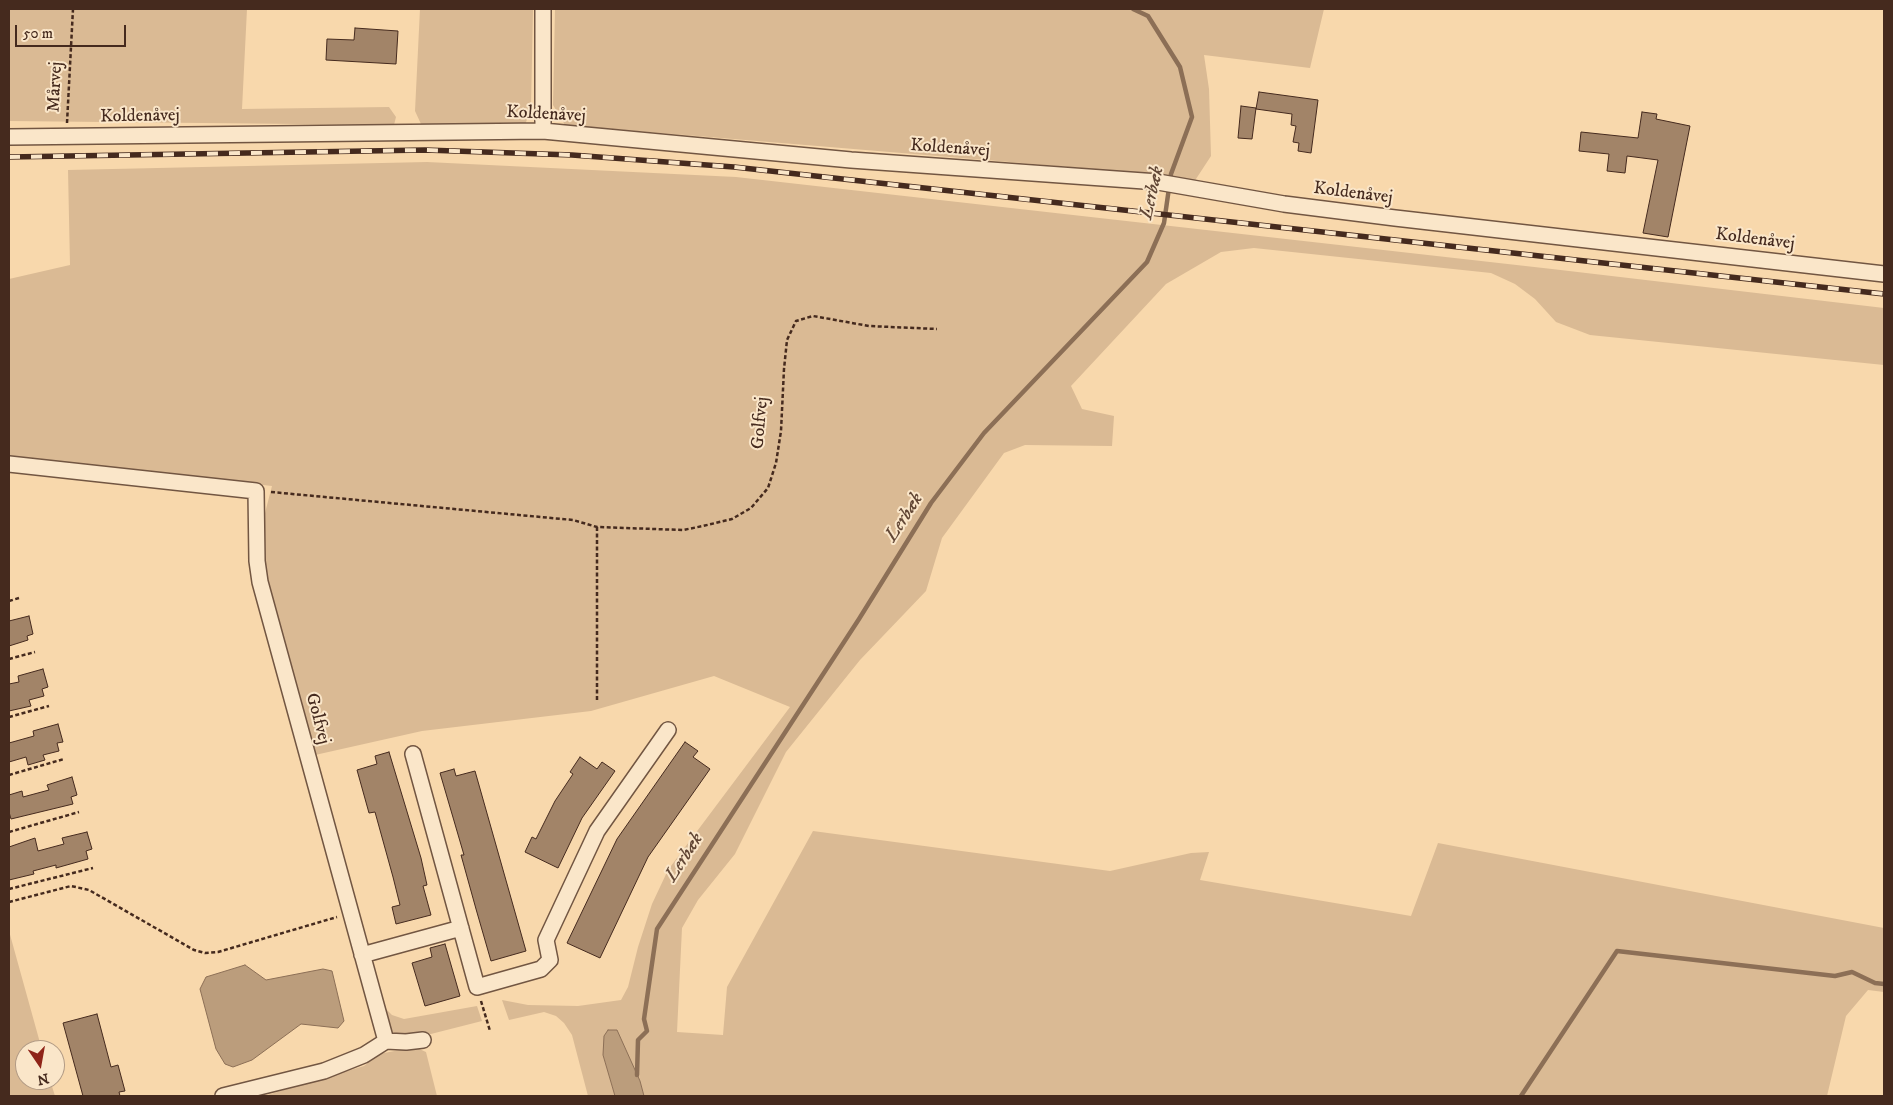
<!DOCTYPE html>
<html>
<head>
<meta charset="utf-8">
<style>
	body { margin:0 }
	#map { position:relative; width:1893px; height:1105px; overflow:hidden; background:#f8d8ac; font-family:"IM FELL DW Pica",serif }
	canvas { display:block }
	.frame { position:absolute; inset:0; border:10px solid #452a1e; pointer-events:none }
	.north { position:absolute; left:15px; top:1040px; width:50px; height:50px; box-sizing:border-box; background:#fae6c9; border:1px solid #b29b85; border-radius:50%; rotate:168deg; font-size:14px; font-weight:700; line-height:20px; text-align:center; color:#452a1e }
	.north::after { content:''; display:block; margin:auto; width:18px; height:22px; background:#8f2418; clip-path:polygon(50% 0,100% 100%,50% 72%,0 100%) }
	.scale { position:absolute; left:15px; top:25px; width:111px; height:22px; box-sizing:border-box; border:2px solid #452a1e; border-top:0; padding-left:6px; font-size:15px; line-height:18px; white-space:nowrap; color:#452a1e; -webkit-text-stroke:4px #fae6c9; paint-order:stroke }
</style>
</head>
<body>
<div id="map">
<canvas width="1893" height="1105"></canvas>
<div class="frame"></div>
<div class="north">N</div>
<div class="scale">50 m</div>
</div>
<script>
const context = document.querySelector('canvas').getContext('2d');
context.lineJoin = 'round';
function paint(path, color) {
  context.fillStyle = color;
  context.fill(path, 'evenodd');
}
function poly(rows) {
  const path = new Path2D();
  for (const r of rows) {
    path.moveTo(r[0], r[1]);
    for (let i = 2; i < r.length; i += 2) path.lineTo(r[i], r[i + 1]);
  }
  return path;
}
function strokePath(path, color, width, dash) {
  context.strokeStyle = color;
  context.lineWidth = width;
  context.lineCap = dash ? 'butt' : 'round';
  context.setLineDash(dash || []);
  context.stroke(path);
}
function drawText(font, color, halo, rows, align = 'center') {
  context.font = font + ' "IM FELL DW Pica",serif';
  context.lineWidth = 4;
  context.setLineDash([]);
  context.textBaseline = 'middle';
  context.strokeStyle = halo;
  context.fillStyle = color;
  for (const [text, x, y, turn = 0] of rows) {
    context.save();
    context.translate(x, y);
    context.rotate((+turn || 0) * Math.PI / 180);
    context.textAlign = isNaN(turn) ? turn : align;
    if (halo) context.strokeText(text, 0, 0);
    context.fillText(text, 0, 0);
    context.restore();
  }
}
paint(poly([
	[9,9,247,9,242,109,389,107,396,117,394,125,9,121],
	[420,9,533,9,531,108,525,125,421,124,415,111],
	[555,9,1324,9,1310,68,1204,55,1209,89,1211,156,1194,182,1154,174,565,125,553,105],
	[427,162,736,177,1552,269,1884,308,1884,365,1590,335,1556,322,1535,299,1515,284,1491,273,1254,248,1221,252,1166,284,1071,386,1082,409,1114,416,1112,446,1025,445,1004,453,942,538,926,591,860,660,786,752,735,854,698,900,682,928,677,1032,723,1035,727,987,813,831,1110,871,1191,853,1209,852,1200,880,1411,916,1438,843,1884,928,1884,992,1868,990,1846,1016,1827,1096,644,1096,640,1081,617,1031,603,1055,615,1096,588,1096,572,1035,564,1023,556,1016,544,1012,509,1020,502,1000,528,1005,578,1006,621,1000,628,987,638,947,652,904,668,870,790,707,714,676,591,711,422,731,315,755,267,582,263,560,265,513,272,486,9,456,9,279,70,265,68,170],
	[9,931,42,1050,25,1050,25,1080,50,1080,55,1096,9,1096],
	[382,1005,392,1015,404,1019,477,1006,482,1021,423,1036,398,1036,390,1030],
	[415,1047,426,1052,437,1096,264,1096,364,1066,379,1054]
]), '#daba94');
const water = poly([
	[245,965,266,980,323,969,332,971,344,1021,338,1028,301,1024,252,1060,233,1067,225,1064,216,1049,200,989,206,977,245,965],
	[608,1030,617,1030,640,1081,644,1096,615,1096,603,1055,604,1036,608,1030]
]);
paint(water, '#bb9d7c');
strokePath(water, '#8c6f56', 1);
strokePath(poly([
	[637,1075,638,1040,647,1031,644,1019,657,929,859,619,931,503,984,433,1147,262,1164,223,1171,174,1192,117,1180,67,1148,16,1133,9],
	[1521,1096,1617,951,1835,976,1852,972,1875,983,1884,984]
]), '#8c6f56', 4.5);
const building = poly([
	[355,28,398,31,396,64,326,60,327,39,354,40,355,28],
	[1259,92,1318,100,1311,153,1298,151,1299,143,1293,142,1296,126,1291,125,1292,114,1256,109,1259,92],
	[1241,106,1256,108,1252,139,1238,138,1241,106],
	[1642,112,1657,114,1656,119,1690,126,1668,237,1643,233,1658,160,1627,156,1625,173,1607,171,1609,154,1579,151,1581,132,1638,138,1642,112],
	[29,616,33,634,27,636,28,640,9,646,9,621,29,616],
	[43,669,48,687,42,689,44,696,29,700,31,706,9,711,9,684,19,682,18,676,43,669],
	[58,724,63,742,57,743,59,751,43,755,45,760,28,765,26,757,9,762,9,743,34,736,33,731,58,724],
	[685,742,698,751,693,757,710,769,648,857,600,958,567,943,617,839,685,742],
	[389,752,421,858,427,885,423,886,431,915,396,924,392,907,400,905,393,877,375,812,369,813,357,770,377,764,375,756,389,752],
	[580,757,597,769,602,762,615,771,582,818,558,868,525,852,532,837,536,839,555,801,573,774,570,772,580,757],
	[454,769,456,776,475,771,526,951,491,961,476,909,461,855,464,855,440,773,454,769],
	[72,777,77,795,71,797,73,804,11,819,9,812,9,795,22,791,23,797,49,790,47,785,72,777],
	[87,832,92,849,86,851,88,859,56,868,56,865,33,871,34,874,9,880,9,847,35,838,38,851,64,844,62,838,87,832],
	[445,944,460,996,425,1006,412,963,432,957,430,948,445,944],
	[97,1014,111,1067,118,1065,125,1091,119,1092,120,1096,83,1096,63,1023,97,1014]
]);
paint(building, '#a28468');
strokePath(building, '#452a1e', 1);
const street = poly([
	[543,9,543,131],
	[9,137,543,131,851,160,1158,182,1284,204,1395,218,1884,274],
	[9,464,256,491,257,561,260,582,386,1041,406,1042,423,1040],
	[413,754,477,987,541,969,550,960,546,940,597,831,668,730],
	[362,955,461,928],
	[223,1096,324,1071,364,1055,386,1041]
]);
strokePath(street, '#725642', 18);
strokePath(poly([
	[67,123,73,9],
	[271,492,573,520,597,527,683,530,703,526,732,519,751,508,768,488,776,463,781,431,784,369,787,340,796,321,813,316,869,326,937,329],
	[9,601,19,598],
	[9,659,35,652],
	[597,700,597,527],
	[9,717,49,706],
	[9,775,64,759],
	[9,832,79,812],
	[9,889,93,868],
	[9,902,71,886,89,890,194,950,205,953,218,952,337,917],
	[481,1001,490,1031]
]), '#452a1e', 2.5, [4, 2.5]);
strokePath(street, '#fae6c9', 15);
const rail = poly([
	[9,157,425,150,572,155,734,167,1884,294]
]);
strokePath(rail, '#452a1e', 5.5);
strokePath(rail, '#fae6c9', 4, [11]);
drawText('18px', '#452a1e', '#fae6c9', [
	["Mårvej",56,87,-87],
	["Koldenåvej",546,115,3],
	["Koldenåvej",140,117,-1],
	["Koldenåvej",950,149,4],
	["Koldenåvej",1353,194,7],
	["Koldenåvej",1755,240,7],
	["Golfvej",761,423,-85],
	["Golfvej",317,719,75]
]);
drawText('italic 19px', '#624736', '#fae6c9', [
	["Lerbæk",1153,193,-77],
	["Lerbæk",905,518,-57],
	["Lerbæk",685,858,-57]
]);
</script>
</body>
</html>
